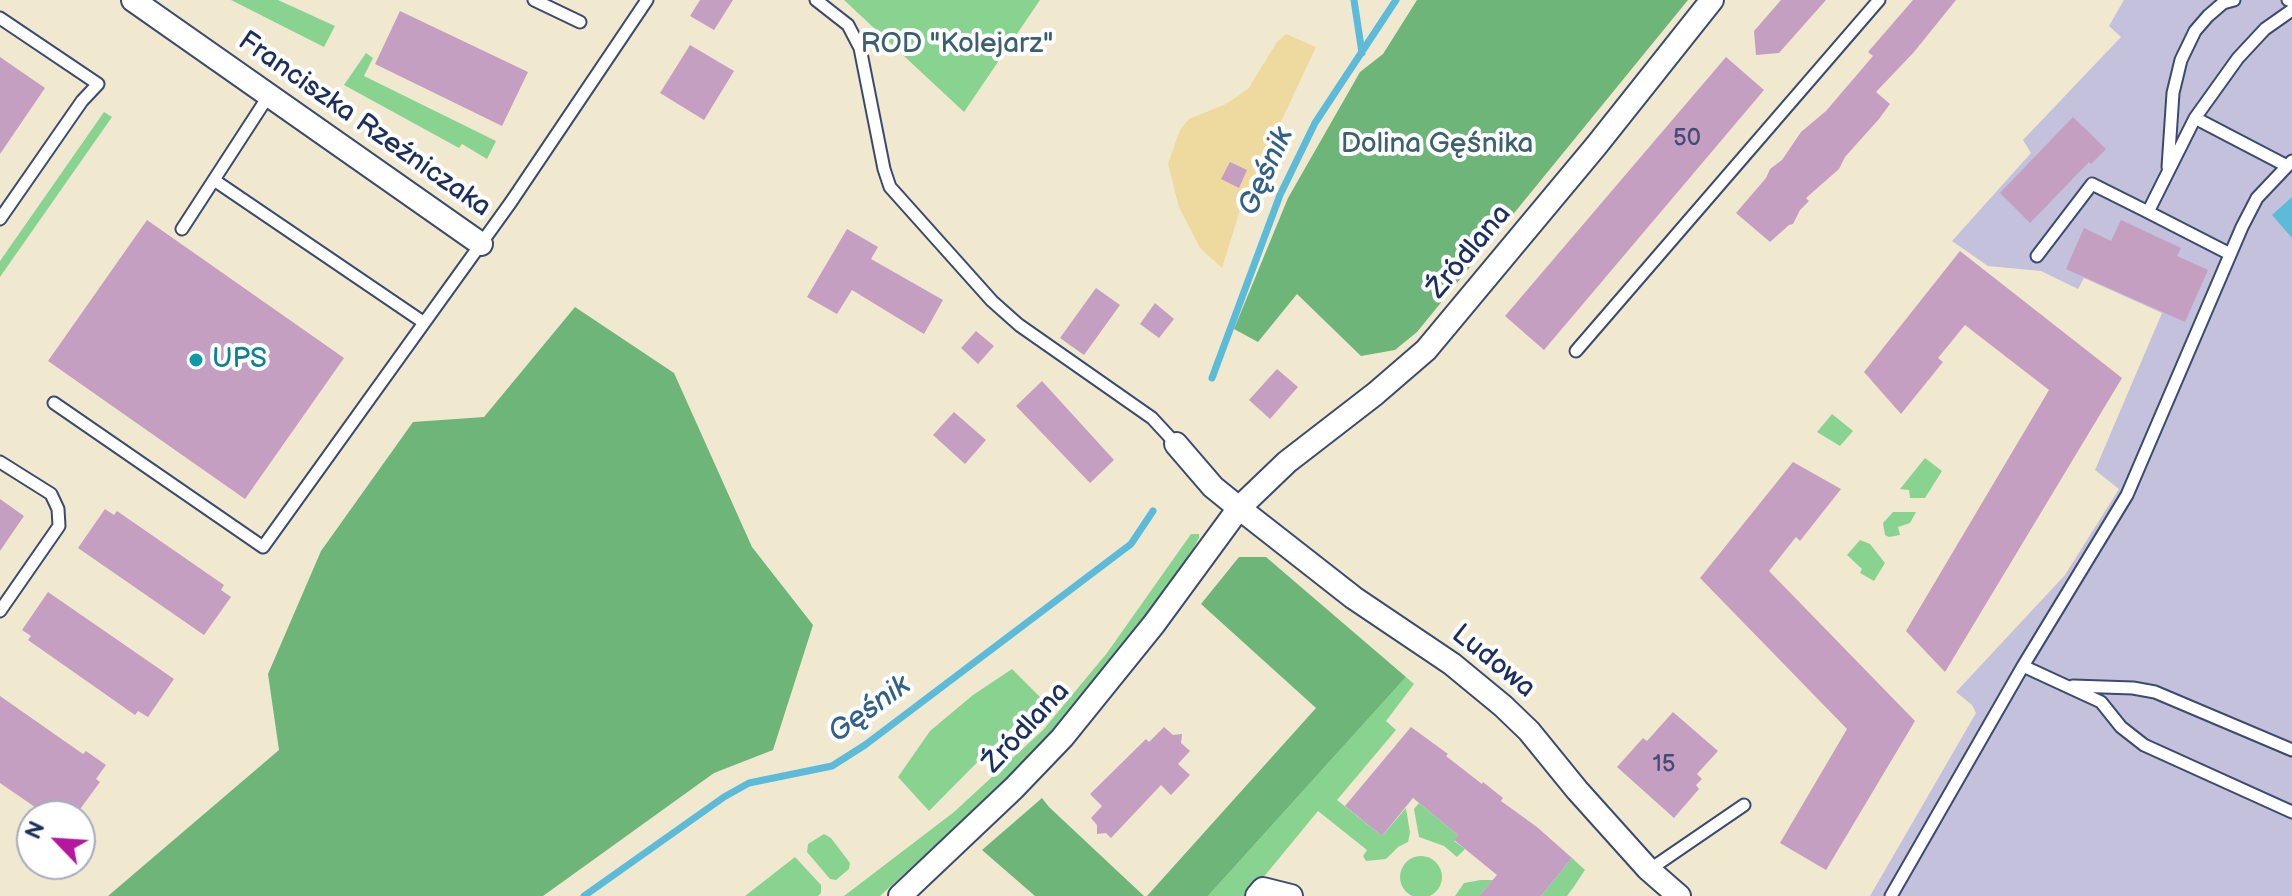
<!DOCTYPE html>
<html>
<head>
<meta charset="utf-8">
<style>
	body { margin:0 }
	#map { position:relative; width:2292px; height:896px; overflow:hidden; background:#f0e9d0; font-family:"Balsamiq Sans",sans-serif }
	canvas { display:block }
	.north { position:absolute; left:16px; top:800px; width:80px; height:80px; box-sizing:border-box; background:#fff; border:2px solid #a4acbf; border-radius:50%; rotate:295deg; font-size:22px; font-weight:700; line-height:32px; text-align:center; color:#1b2f5e }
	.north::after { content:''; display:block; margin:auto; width:28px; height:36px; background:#b5179e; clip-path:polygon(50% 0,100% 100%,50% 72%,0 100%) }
</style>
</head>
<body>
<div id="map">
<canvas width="2292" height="896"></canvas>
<div class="north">N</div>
</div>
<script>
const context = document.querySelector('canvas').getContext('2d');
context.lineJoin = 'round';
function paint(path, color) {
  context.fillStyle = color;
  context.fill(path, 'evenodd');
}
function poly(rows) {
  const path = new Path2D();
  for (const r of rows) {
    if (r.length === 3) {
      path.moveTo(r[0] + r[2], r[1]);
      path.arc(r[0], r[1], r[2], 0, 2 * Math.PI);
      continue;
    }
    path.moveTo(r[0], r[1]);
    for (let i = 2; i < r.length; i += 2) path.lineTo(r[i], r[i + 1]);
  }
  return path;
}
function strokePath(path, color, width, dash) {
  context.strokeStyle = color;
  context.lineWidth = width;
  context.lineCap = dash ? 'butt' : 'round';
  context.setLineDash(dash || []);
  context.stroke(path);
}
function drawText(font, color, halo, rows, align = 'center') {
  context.font = font + ' "Balsamiq Sans",sans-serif';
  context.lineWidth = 8;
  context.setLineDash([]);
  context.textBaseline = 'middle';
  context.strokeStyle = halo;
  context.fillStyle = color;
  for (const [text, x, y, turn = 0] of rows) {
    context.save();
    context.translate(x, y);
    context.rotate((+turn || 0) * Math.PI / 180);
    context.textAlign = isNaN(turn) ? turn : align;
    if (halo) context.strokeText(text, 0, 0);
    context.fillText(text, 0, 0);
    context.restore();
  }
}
paint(poly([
	[2124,0,2292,0,2292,896,1870,896,1976,713,1972,705,1956,692,2065,575,2119,489,2095,470,2162,313,2084,278,2078,289,2041,271,1988,266,1952,241,2031,153,2023,140,2121,37,2109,26]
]), '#c3c1db');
paint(poly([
	[231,0,278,0,335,26,324,47],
	[844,0,1040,0,964,112],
	[366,53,373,58,364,76,496,141,487,159,462,144,459,148,344,85],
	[104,112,112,117,0,277,0,261],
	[1832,414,1853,431,1840,446,1817,432],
	[1925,458,1942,471,1925,498,1910,498,1909,490,1900,489],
	[1893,512,1916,512,1910,523,1898,527,1900,535,1889,537,1885,535,1883,523],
	[1191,534,1199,534,1199,538,1181,571,1083,699,1007,780,880,896,844,896,954,812,1043,730,1107,653],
	[1860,540,1870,544,1885,563,1874,581,1860,573,1862,569,1847,555],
	[1012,669,1041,698,929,811,898,777,930,731,973,695],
	[1406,677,1414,684,1386,721,1396,730,1337,800,1382,836,1406,808,1410,833,1408,842,1398,847,1386,859,1366,861,1363,856,1367,850,1318,811,1248,896,1208,896],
	[1419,803,1458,835,1454,841,1465,849,1457,857,1444,846,1419,837,1414,809],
	[824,834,831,838,850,863,849,869,836,880,830,879,807,852,808,844],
	[1421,877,21],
	[795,857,821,885,821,893,818,896,745,896],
	[1572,858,1585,870,1573,888,1567,896,1541,896],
	[1481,880,1493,880,1479,896,1455,896,1464,883]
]), '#89d390');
paint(poly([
	[1417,0,1688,0,1417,332,1395,350,1361,356,1297,294,1258,342,1234,329,1288,198,1360,72,1383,54],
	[575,307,674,373,752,547,813,625,773,750,714,773,543,896,108,896,279,750,268,674,321,551,413,422,484,417],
	[1239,557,1266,557,1406,677,1208,896,1147,896,1316,708,1201,604],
	[1042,798,1049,807,1144,896,1035,896,982,850]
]), '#6eb57a');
paint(poly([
	[1286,34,1316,47,1241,207,1222,268,1200,248,1179,207,1168,164,1180,130,1189,119,1226,104,1248,89,1277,42]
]), '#eeda9e');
paint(poly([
	[2292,197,2292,238,2272,215]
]), '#5bbbd9');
strokePath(poly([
	[1354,0,1362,53],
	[1212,378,1280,195,1315,123,1396,0],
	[584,896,724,797,749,783,832,766,865,745,1131,544,1153,511]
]), '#5bbbd9', 7);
paint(poly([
	[700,0,733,0,714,30,690,16],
	[1781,0,1826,0,1779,53,1756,55,1754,31],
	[1913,0,1956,0,1914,52,1876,92,1890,104,1879,119,1845,157,1839,169,1806,198,1809,201,1800,210,1793,224,1789,225,1770,242,1736,213,1766,178,1770,169,1782,160,1801,132,1826,111,1873,56,1868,52],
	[400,11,528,72,502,126,375,64],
	[690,45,734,71,704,120,660,93],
	[0,57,45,88,0,154],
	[1726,57,1764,90,1544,350,1505,316],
	[2073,117,2106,149,2091,164,2089,162,2030,223,2000,193],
	[1230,162,1247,170,1239,188,1221,179],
	[147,220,344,358,245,499,48,361],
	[2121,220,2181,248,2177,256,2208,270,2185,322,2066,269,2084,228,2111,241],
	[847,229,878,247,871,259,943,300,924,334,852,290,837,314,807,297],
	[1960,251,2122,378,1945,672,1906,631,2049,390,1965,325,1938,358,1943,362,1901,414,1864,372],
	[1096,288,1120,305,1084,355,1060,338],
	[1155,303,1174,319,1159,338,1140,324],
	[976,331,994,346,978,364,961,348],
	[1277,369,1298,387,1270,419,1249,400],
	[1042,381,1114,460,1090,483,1016,406],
	[954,412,986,440,965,464,933,435],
	[1793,462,1841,489,1800,541,1796,537,1769,571,1915,721,1826,870,1780,843,1847,729,1700,578],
	[0,499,24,516,0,551],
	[105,509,114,515,117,511,224,585,221,590,231,597,204,635,78,548],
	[48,592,174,679,148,717,138,711,135,715,28,640,31,636,22,630],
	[0,696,83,754,86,751,106,765,96,779,100,782,75,816,48,816,0,783],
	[1673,712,1718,751,1697,774,1702,779,1696,785,1699,789,1674,818,1617,767,1643,738,1647,741],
	[1164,727,1173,735,1182,734,1181,743,1190,751,1178,764,1190,775,1171,795,1161,785,1111,838,1106,833,1097,834,1097,825,1091,818,1102,806,1090,794,1146,739,1149,742],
	[1411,727,1448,754,1446,756,1482,784,1483,782,1503,798,1501,801,1537,827,1572,858,1541,896,1479,896,1497,875,1454,840,1458,835,1413,798,1382,836,1345,806]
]), '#c49fc2');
const service = poly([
	[534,0,580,22],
	[816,0,848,25,860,48,884,169,890,187,992,301,1019,325,1152,418,1176,444],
	[2288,0,2292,1],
	[0,18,98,84,82,101,0,219],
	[2195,118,2287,166],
	[2168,167,2173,93,2181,60,2195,31,2208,16,2223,3,2234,0],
	[214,180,423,322],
	[2148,212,2230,254],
	[182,229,269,95],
	[2037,256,2092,184,2148,212,2195,118,2238,58,2265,29,2292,10],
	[1576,351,1879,0],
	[54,403,263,547,511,202,647,0],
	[0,462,51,494,58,509,59,526,0,611],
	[2023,666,2101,702,2121,727,2144,745,2292,812],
	[2073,686,2133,688,2155,692,2292,750],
	[1649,870,1744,805],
	[1891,896,2023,666,2127,495,2242,227,2257,198,2292,161]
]);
const minor = poly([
	[133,0,481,244],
	[1176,444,1213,487,1239,508,1354,598,1452,664,1503,706,1529,731,1577,790,1648,869,1679,896],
	[900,896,1014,788,1062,738,1154,624,1239,508,1287,462,1375,394,1426,350,1596,146,1712,0],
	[1257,896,1263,889,1291,896]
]);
strokePath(service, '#3b4b6f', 15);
strokePath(minor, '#3b4b6f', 26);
strokePath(service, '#fff', 11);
strokePath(minor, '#fff', 22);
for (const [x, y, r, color] of [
	[196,360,8,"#0f9aa8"]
]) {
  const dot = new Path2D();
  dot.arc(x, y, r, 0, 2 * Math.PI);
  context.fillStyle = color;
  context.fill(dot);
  strokePath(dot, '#fff', 3);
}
drawText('24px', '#454b77', null, [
	["50",1687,139],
	["15",1664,765]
]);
drawText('28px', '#3c606d', '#fff', [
	["ROD \"Kolejarz\"",957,45],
	["Dolina Gęśnika",1437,145]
]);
drawText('28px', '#1b2f5e', '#fff', [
	["Franciszka Rzeźniczaka",364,125,35],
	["Źródlana",1470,252,-50],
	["Ludowa",1493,662,39],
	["Źródlana",1027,728,-47]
]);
drawText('28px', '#0d838f', '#fff', [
	["UPS",212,360]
], 'left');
drawText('italic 30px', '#316089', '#fff', [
	["Gęśnik",1267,172,-66],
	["Gęśnik",870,710,-36]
]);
</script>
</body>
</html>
